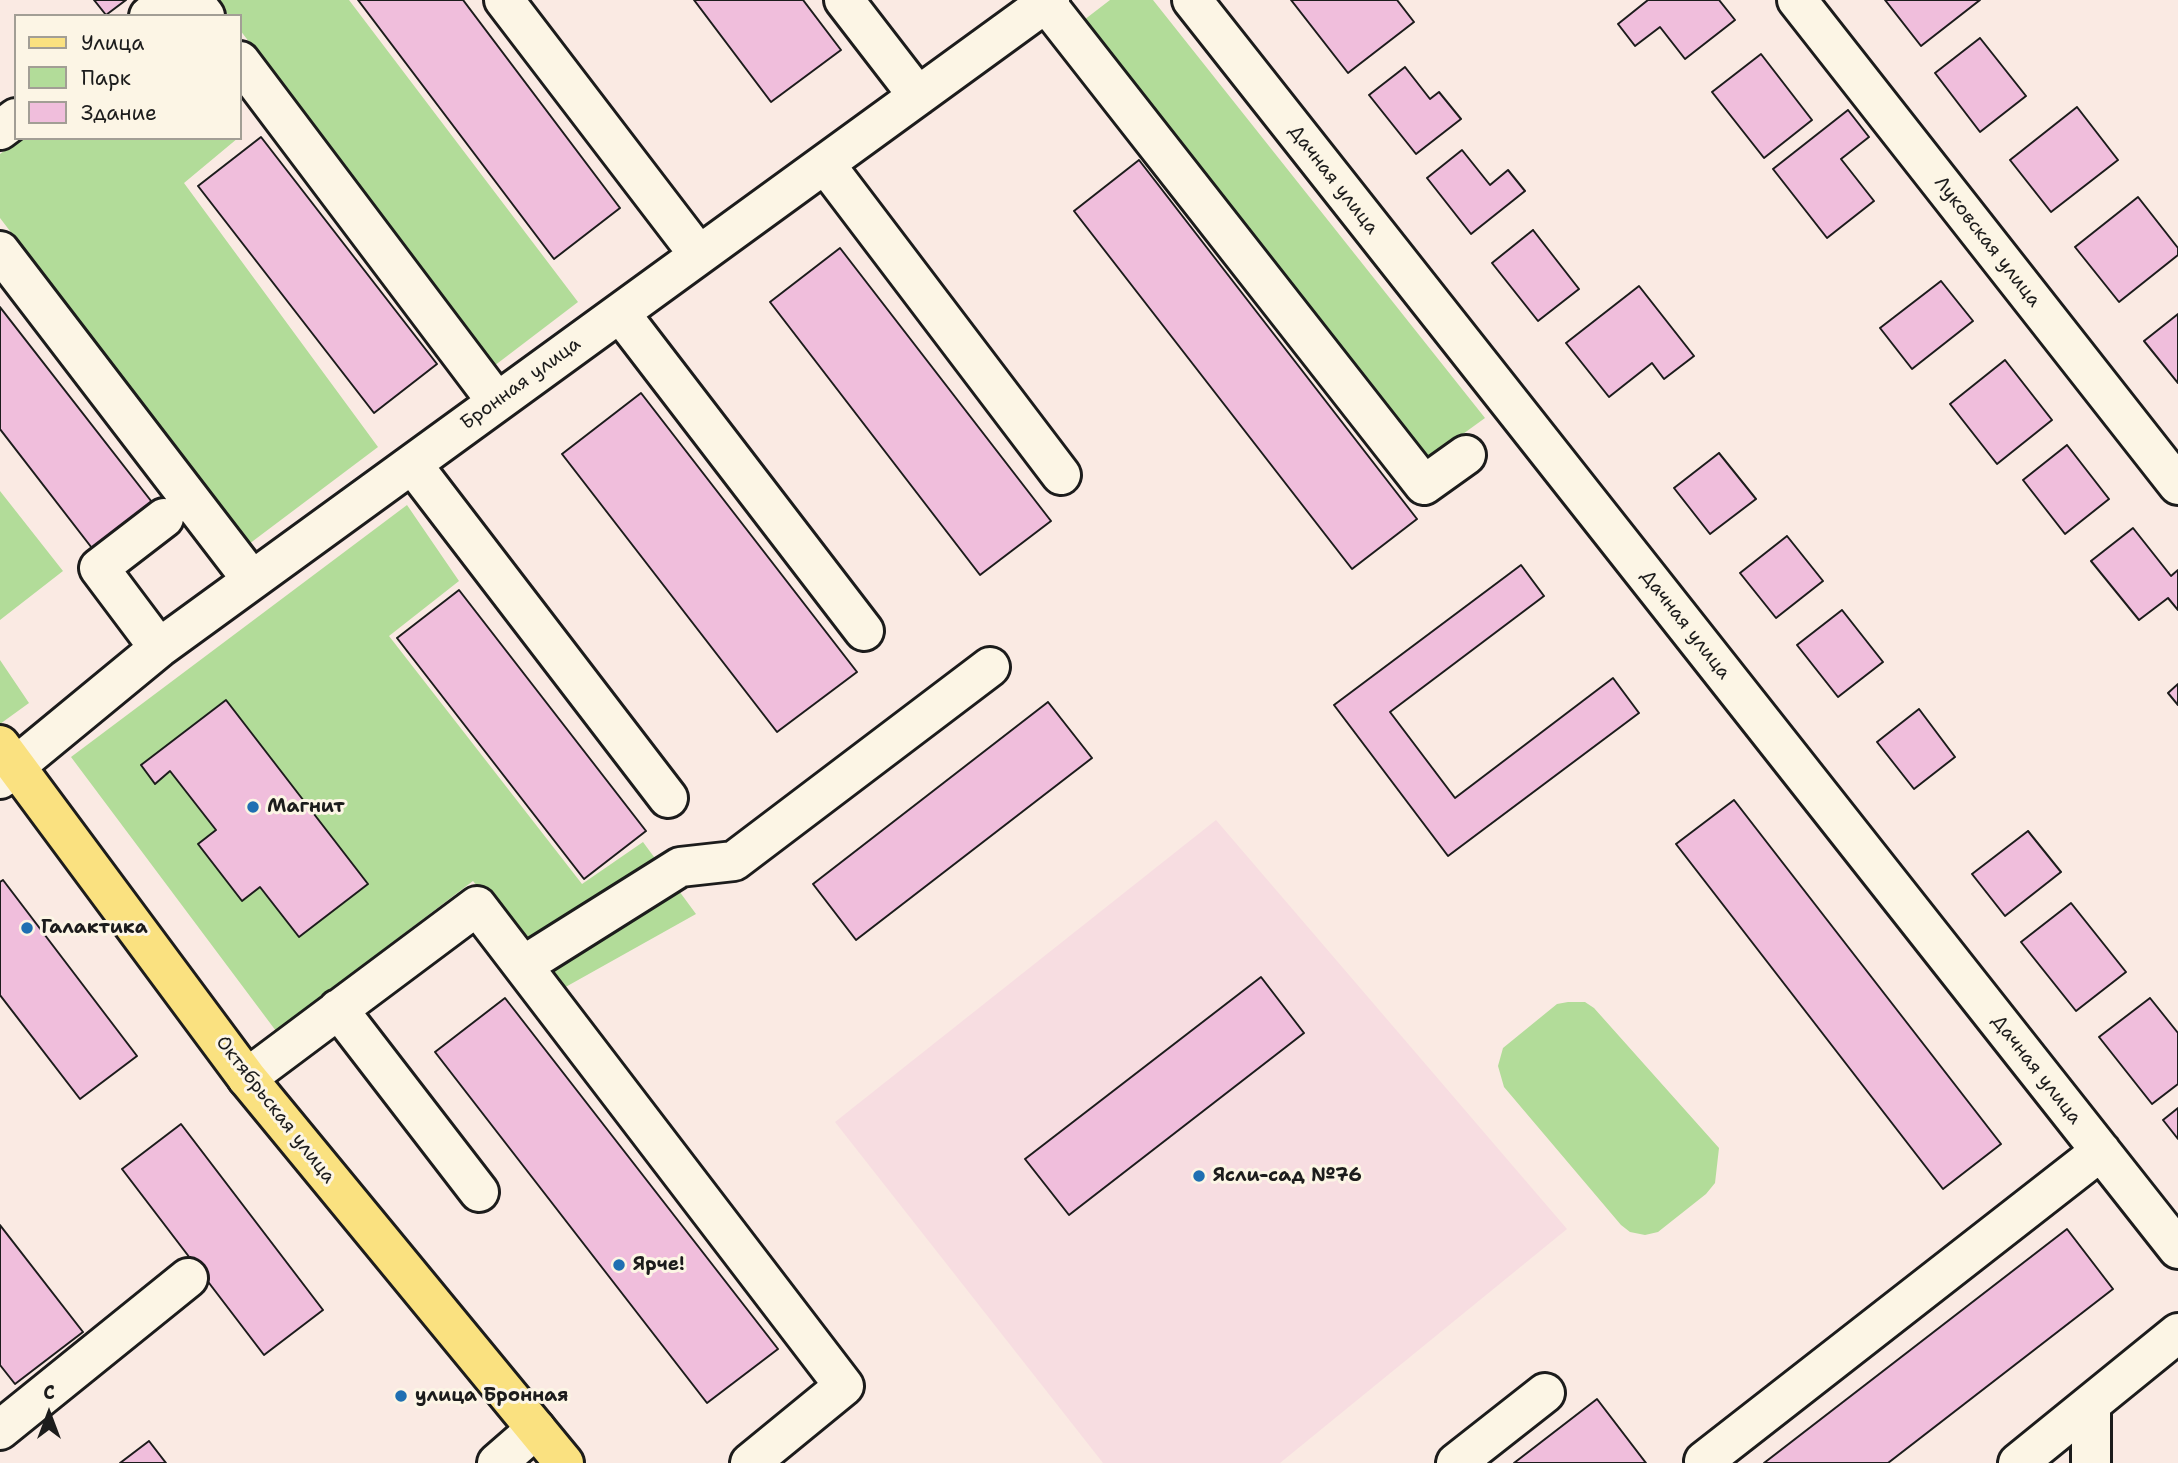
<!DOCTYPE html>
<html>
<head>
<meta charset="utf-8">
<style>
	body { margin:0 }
	#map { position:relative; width:2178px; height:1463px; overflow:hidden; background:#faeae3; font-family:"Shantell Sans",sans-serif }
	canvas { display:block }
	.legend { position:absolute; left:14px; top:14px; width:228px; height:126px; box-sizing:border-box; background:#fcf5e5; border:2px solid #a29e95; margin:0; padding:9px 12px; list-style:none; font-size:21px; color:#1c1c1c }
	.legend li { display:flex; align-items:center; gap:14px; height:35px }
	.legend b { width:35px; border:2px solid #a29e95 }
	.north { position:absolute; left:14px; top:1379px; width:70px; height:70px; -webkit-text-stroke:5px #fcf5e5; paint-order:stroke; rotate:0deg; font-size:19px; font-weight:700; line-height:28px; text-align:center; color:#1c1c1c }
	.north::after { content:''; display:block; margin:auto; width:24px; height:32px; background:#1c1c1c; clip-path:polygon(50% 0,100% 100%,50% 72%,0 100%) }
</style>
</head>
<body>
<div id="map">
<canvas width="2178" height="1463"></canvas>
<ul class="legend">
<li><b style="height:9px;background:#fae180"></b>Улица</li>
<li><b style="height:19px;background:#b2dc99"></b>Парк</li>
<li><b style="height:19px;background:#f0bedc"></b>Здание</li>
</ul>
<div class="north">С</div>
</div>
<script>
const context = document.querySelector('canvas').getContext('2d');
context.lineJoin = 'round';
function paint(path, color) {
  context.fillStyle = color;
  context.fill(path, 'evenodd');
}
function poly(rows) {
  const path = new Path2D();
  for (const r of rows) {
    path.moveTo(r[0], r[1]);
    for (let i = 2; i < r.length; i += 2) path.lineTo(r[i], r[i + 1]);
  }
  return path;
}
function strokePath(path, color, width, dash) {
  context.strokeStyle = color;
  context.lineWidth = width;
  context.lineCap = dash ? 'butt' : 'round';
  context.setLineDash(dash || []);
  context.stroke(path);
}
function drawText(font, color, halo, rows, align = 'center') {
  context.font = font + ' "Shantell Sans",sans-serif';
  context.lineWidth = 6;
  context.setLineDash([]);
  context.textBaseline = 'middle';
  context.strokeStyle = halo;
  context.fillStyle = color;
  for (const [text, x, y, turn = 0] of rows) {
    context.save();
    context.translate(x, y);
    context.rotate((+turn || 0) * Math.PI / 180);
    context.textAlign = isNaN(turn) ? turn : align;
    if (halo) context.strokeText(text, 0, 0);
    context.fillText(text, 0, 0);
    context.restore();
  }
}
paint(poly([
	[1216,820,1567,1229,1280,1463,1103,1463,835,1122]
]), '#f7dde1');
paint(poly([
	[217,0,349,0,578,302,494,366,240,30,240,16,229,16],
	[1110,0,1153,0,1485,418,1427,460,1084,20],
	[22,138,238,138,184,183,378,447,249,544,0,218,0,154],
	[0,491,63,571,0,620],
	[407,505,459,581,389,636,582,884,643,842,696,914,562,989,473,881,276,1031,71,757],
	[0,660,29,703,0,724],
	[1568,1002,1585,1002,1594,1008,1719,1148,1715,1183,1706,1194,1658,1232,1645,1235,1630,1232,1621,1225,1504,1087,1498,1066,1503,1048,1557,1004]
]), '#b2dc99');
const building = poly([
	[94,0,126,0,106,15,94,0],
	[358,0,463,0,620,208,554,259,358,0],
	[694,0,803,0,841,50,771,102,694,0],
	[1291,0,1397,0,1414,22,1348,73,1291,0],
	[1648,0,1719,0,1735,20,1685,59,1660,27,1635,46,1618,24,1648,0],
	[1885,0,1980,0,1921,46,1885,0],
	[1980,38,2026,96,1980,132,1935,73,1980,38],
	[1761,54,1812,120,1764,158,1712,92,1761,54],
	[1405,67,1430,99,1439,92,1461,119,1416,154,1369,95,1405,67],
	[2077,107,2118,160,2051,212,2010,160,2077,107],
	[1848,110,1869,137,1841,159,1874,201,1827,238,1773,169,1848,110],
	[261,137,437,364,374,413,198,186,261,137],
	[1462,150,1490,185,1508,170,1525,191,1471,234,1427,178,1462,150],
	[1139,160,1417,519,1352,569,1074,211,1139,160],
	[2138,197,2178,248,2178,255,2119,302,2075,247,2138,197],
	[1533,230,1579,289,1538,321,1492,263,1533,230],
	[840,248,1051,521,980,575,770,302,840,248],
	[1941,281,1973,321,1912,369,1880,328,1941,281],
	[1639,286,1694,356,1664,379,1652,363,1609,397,1566,343,1639,286],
	[0,307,155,506,95,552,0,429,0,307],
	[2178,314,2178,383,2144,341,2178,314],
	[2005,360,2052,420,1997,464,1950,404,2005,360],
	[641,393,857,672,777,732,562,454,641,393],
	[2067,445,2109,499,2065,534,2023,480,2067,445],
	[1719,453,1756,499,1710,534,1674,488,1719,453],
	[2133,528,2171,576,2178,570,2178,610,2168,598,2139,620,2091,561,2133,528],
	[1787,536,1823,581,1776,618,1740,573,1787,536],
	[1521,565,1544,596,1390,712,1455,798,1613,678,1639,713,1448,856,1334,705,1521,565],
	[459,590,646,831,584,879,397,638,459,590],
	[1842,610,1883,662,1838,697,1797,645,1842,610],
	[2178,684,2178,705,2168,693,2178,684],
	[226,700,368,884,299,937,260,887,242,901,198,844,216,830,170,771,155,784,141,765,226,700],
	[1048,702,1092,758,856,940,813,884,1048,702],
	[1919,709,1955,757,1914,789,1877,742,1919,709],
	[1734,800,2001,1144,1943,1189,1676,844,1734,800],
	[2028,831,2061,872,2005,916,1972,874,2028,831],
	[3,880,137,1056,80,1099,0,995,0,882,3,880],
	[2071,903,2126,972,2076,1011,2021,942,2071,903],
	[1261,977,1304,1033,1069,1215,1025,1159,1261,977],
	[505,998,778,1349,707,1403,435,1052,505,998],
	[2150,998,2178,1033,2178,1084,2152,1104,2099,1037,2150,998],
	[2178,1108,2178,1139,2163,1120,2178,1108],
	[181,1124,323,1310,264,1355,122,1169,181,1124],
	[0,1225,83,1332,15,1384,0,1365,0,1225],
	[2067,1229,2113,1289,1888,1463,1764,1463,2067,1229],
	[1597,1399,1646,1463,1514,1463,1597,1399],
	[149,1441,166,1463,120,1463,149,1441]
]);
paint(building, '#f0bedc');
strokePath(building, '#1c1c1c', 2);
const minor = poly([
	[193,0,205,16],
	[504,0,699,255],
	[844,0,918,96],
	[1192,0,2178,1249],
	[1797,0,2178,485],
	[1046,3,1424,485,1466,455],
	[149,16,170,0],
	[240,61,497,402],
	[0,130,16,118],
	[825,164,1061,475],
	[0,251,252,580],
	[620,313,864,631],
	[412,464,668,798],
	[159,648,99,568,164,518],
	[0,779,159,648,1050,0],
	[524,965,680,867,734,861,990,667],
	[338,1009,479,1192],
	[247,1078,477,906,844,1386,750,1463],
	[0,1430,188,1278],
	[1704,1461,2101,1151],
	[497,1463,536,1429],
	[1456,1463,1545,1393],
	[2018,1463,2178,1333],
	[2091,1463,2091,1405]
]);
const major = poly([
	[0,745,247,1078,564,1463]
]);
strokePath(minor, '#1c1c1c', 44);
strokePath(major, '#1c1c1c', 44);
strokePath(minor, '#fcf5e5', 38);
strokePath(major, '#fae180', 38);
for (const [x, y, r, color] of [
	[253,807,7,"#1f6fb2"],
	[27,928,7,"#1f6fb2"],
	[1199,1176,7,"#1f6fb2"],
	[619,1265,7,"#1f6fb2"],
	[401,1396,7,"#1f6fb2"]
]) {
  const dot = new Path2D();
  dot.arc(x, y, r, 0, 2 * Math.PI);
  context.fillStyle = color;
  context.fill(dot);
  strokePath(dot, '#fcf5e5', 2.5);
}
drawText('19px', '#1c1c1c', '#fcf5e5', [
	["Дачная улица",1333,180,52],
	["Луковская улица",1987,242,52],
	["Бронная улица",521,384,-36],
	["Дачная улица",1685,625,52],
	["Дачная улица",2036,1070,52],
	["Октябрьская улица",275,1110,52]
]);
drawText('bold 19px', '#1c1c1c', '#fcf5e5', [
	["Магнит",267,807],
	["Галактика",41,928],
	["Ясли-сад №76",1213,1176],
	["Ярче!",633,1265],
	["улица Бронная",415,1396]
], 'left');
</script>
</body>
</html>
